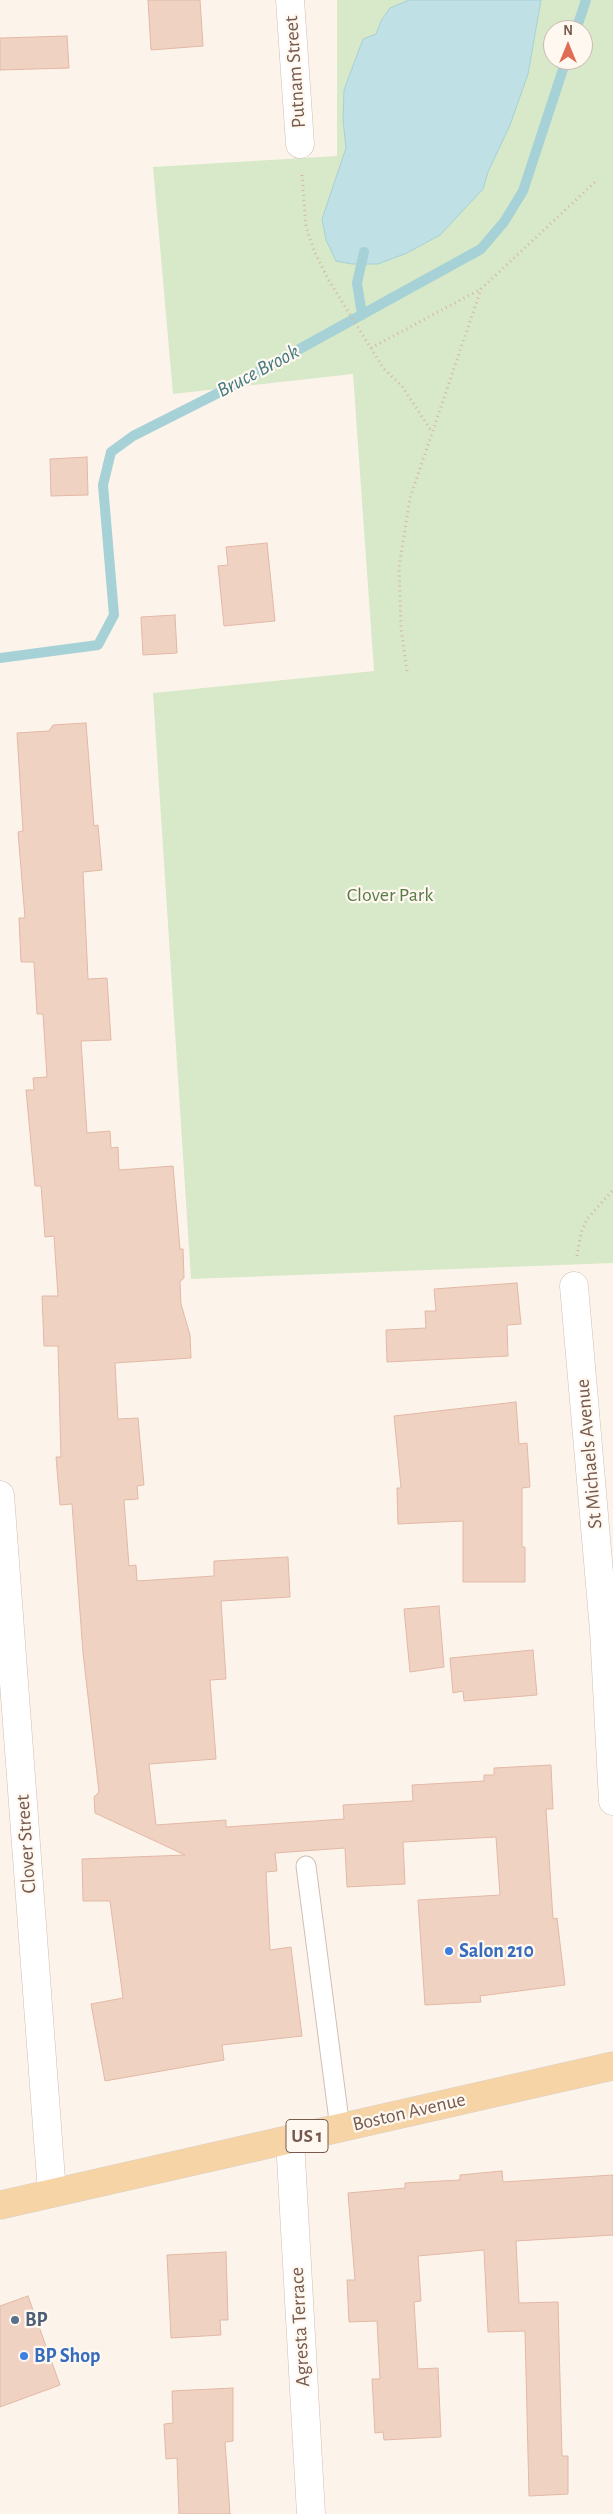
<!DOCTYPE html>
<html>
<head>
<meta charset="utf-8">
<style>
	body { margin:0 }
	#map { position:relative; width:613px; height:2514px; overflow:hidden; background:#fcf4ea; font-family:"Alegreya Sans",sans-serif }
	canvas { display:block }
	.north { position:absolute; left:543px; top:20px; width:50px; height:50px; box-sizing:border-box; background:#fef8f1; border:1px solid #c8b9b0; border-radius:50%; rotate:0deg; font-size:14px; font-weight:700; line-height:20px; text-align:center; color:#765a4e }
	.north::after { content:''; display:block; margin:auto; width:18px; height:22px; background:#df6d56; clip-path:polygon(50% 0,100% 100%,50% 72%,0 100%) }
</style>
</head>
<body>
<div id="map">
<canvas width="613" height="2514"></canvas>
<div class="north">N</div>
</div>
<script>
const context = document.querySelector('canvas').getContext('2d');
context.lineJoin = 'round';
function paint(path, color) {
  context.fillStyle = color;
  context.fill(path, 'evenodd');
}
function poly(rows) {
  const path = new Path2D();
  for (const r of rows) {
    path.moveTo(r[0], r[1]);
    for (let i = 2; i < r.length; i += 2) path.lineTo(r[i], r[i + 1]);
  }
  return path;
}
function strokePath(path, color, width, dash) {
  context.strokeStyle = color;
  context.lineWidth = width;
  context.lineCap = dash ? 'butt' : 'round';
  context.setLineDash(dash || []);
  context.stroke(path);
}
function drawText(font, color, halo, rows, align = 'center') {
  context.font = font + ' "Alegreya Sans",sans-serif';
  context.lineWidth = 4.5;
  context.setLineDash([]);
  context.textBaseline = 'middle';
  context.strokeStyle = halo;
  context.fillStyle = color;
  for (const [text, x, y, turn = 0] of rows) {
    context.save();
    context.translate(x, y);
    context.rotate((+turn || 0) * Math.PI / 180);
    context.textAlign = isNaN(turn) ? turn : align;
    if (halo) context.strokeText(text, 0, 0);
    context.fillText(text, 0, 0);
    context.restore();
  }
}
paint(poly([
	[337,0,613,0,613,1263,191,1279,153,693,374,671,353,374,173,394,153,167,337,156],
	[553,30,583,30,583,60,553,60]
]), '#d7e9c8');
const water = poly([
	[409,0,541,0,528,74,510,125,488,172,483,189,440,235,407,253,378,264,352,264,336,261,326,240,322,219,346,148,343,120,344,90,363,39,376,34,381,21,390,8,409,0]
]);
paint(water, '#bfe1e5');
strokePath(water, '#a6d1d6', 1);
strokePath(poly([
	[576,30,586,0],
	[362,315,357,283,364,252],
	[0,658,98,645,114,615,103,485,111,452,133,436,236,384,481,249,504,222,523,191,566,60]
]), '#a6d1d6', 10);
const building = poly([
	[148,0,200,0,203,46,151,50,148,0],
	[67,36,69,68,0,70,0,38,67,36],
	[87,457,88,495,51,496,50,459,87,457],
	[267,543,275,621,224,626,218,566,228,565,226,547,267,543],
	[175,615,177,653,143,655,141,617,175,615],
	[86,723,94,826,98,825,102,870,83,872,88,979,107,978,111,1040,81,1041,87,1133,110,1131,111,1148,118,1147,119,1170,173,1166,180,1249,183,1249,184,1278,180,1282,181,1304,190,1335,191,1358,115,1363,118,1419,138,1418,144,1485,137,1486,138,1499,124,1500,129,1566,136,1565,137,1581,214,1576,214,1561,288,1557,290,1597,221,1601,226,1679,210,1680,216,1759,149,1764,156,1825,226,1820,226,1827,344,1819,343,1805,413,1801,412,1785,484,1781,484,1775,494,1775,494,1768,551,1765,553,1809,546,1809,553,1919,557,1918,565,1985,480,1996,481,2002,425,2005,418,1900,500,1895,496,1837,403,1842,405,1884,347,1887,345,1848,275,1853,277,1871,266,1872,270,1950,291,1947,302,2036,222,2045,224,2060,105,2081,91,2004,123,1998,110,1901,83,1901,82,1859,185,1855,95,1813,94,1797,99,1792,83,1653,72,1504,60,1505,56,1457,61,1457,58,1346,44,1346,42,1296,58,1296,54,1236,45,1237,41,1186,35,1186,26,1090,34,1090,33,1078,47,1077,43,1014,37,1014,34,962,21,962,19,918,25,918,18,832,23,831,17,733,49,731,53,725,86,723],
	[517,1283,521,1324,507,1325,508,1356,387,1362,386,1330,426,1328,425,1311,436,1311,434,1289,517,1283],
	[516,1402,519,1444,527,1443,530,1487,522,1488,522,1547,525,1547,525,1582,463,1582,463,1521,398,1524,397,1488,401,1488,394,1416,516,1402],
	[439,1606,444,1667,410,1672,404,1609,439,1606],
	[533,1650,537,1695,464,1701,463,1691,453,1693,450,1658,533,1650],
	[502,2171,503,2182,613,2175,613,2235,516,2241,519,2303,558,2302,562,2456,568,2456,568,2494,529,2496,525,2331,488,2332,484,2250,418,2256,421,2301,414,2302,418,2369,438,2368,441,2437,384,2440,383,2432,375,2433,372,2379,380,2379,377,2321,349,2322,347,2280,355,2280,348,2193,405,2188,405,2183,460,2180,460,2175,502,2171],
	[226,2252,228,2320,220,2320,221,2335,171,2338,167,2255,226,2252],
	[28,2296,60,2385,0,2407,0,2306,28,2296],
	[233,2388,233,2441,225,2442,230,2514,179,2514,177,2458,166,2459,164,2424,173,2423,172,2391,233,2388]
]);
paint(building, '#f0d2c3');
strokePath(building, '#e2b8a4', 1);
const lane = poly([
	[306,1866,340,2128]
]);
const street = poly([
	[290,0,300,144],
	[574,1286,604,1630,613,1801],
	[0,1495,52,2193],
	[290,2140,311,2514]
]);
const primary = poly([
	[0,2205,613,2066]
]);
strokePath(lane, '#d0beb2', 21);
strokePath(street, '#d0beb2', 29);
strokePath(primary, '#d9d1cd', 29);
strokePath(poly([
	[302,175,306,227,314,251,328,279,384,369,402,386,432,432],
	[371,348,481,289],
	[407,671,401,628,399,567,410,498,481,289,596,181],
	[577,1256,581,1233,587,1219,613,1190]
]), '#d5b6a5', 3, [1, 4]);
strokePath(lane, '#fff', 19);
strokePath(street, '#fff', 28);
strokePath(primary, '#f6d4a6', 28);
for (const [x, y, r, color] of [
	[449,1951,5,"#3f7fe0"],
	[15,2320,5,"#5c6f8a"],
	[24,2356,5,"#3f7fe0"]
]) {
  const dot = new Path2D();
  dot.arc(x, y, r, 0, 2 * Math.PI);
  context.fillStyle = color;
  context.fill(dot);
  strokePath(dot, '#fef8f1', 2);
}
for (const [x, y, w] of [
	[307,2136,42]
]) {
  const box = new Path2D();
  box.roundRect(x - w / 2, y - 16.5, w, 33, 4);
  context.fillStyle = '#fef8f1';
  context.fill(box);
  strokePath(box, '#765a4e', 1);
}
drawText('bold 19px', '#765a4e', null, [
	["US 1",307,2136]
]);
drawText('20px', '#765a4e', '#fef8f1', [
	["Putnam Street",295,72,-94],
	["St Michaels Avenue",589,1454,-95],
	["Clover Street",26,1844,-94],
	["Boston Avenue",409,2112,-13],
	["Agresta Terrace",300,2327,-93]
]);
drawText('20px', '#597a46', '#fef8f1', [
	["Clover Park",390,895]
]);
drawText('bold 20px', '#366cbe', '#fef8f1', [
	["Salon 210",459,1951],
	["BP Shop",34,2356]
], 'left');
drawText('bold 20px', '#4e5e75', '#fef8f1', [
	["BP",25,2320]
], 'left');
drawText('italic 21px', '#457a80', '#fef8f1', [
	["Bruce Brook",258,371,-28]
]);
</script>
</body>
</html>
